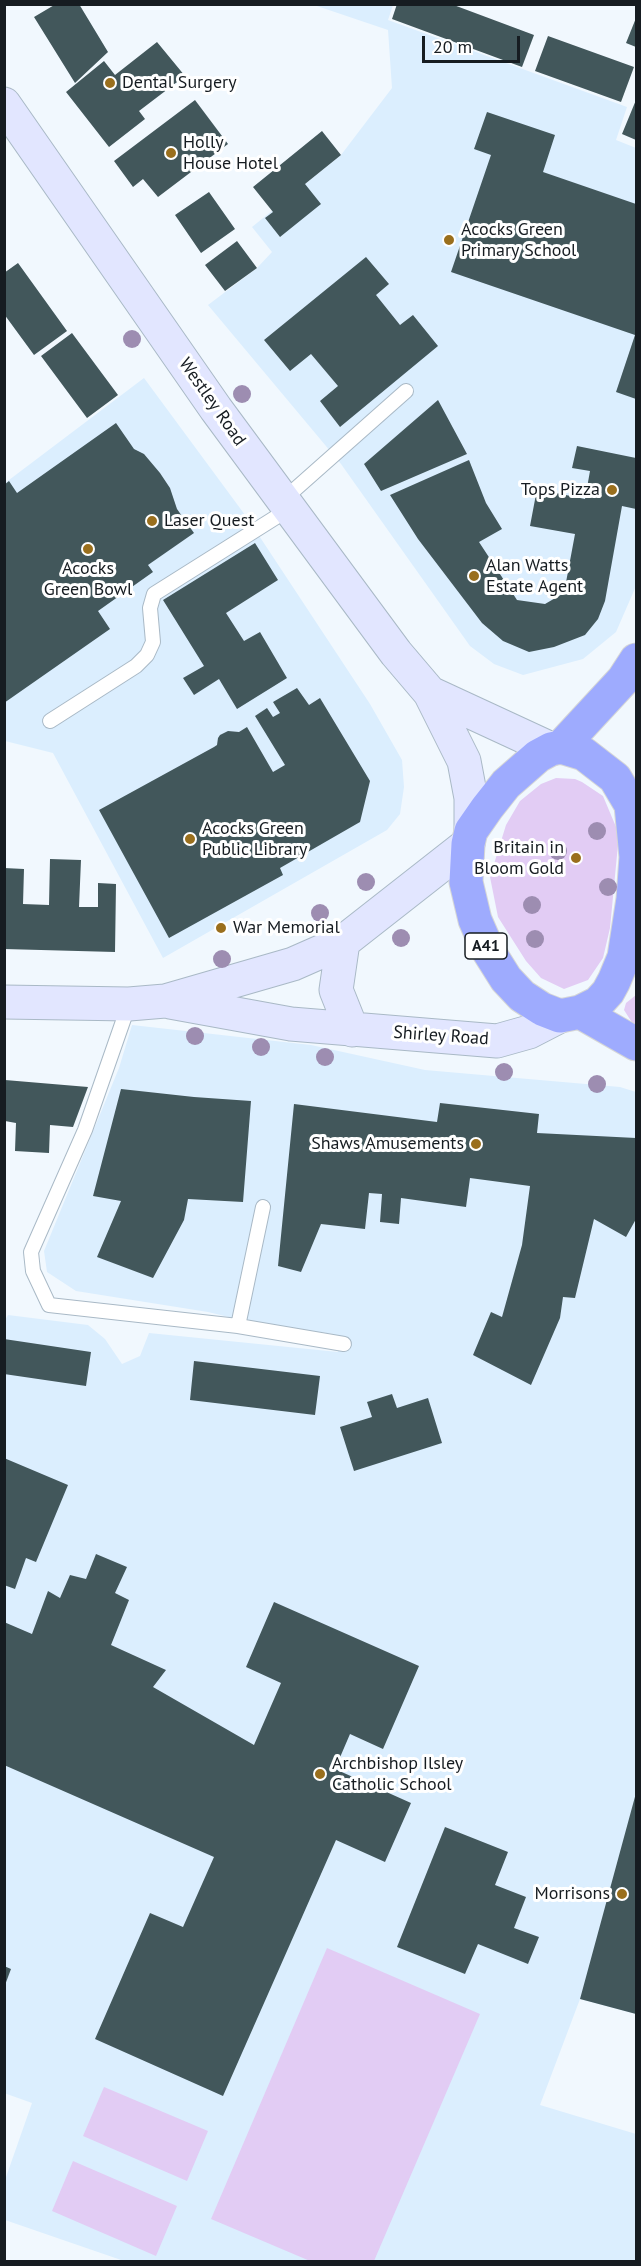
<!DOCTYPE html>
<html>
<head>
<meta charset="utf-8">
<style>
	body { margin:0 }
	#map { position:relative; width:641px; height:2266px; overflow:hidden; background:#f1f8fe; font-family:"PT Sans",sans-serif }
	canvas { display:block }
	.frame { position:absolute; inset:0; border:6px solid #161c21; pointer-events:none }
	.scale { position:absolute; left:422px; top:36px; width:98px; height:27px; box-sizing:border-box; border:3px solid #161c21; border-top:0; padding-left:8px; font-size:18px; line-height:21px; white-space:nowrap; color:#161c21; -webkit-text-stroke:4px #fff; paint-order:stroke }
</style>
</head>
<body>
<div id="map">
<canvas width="641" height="2266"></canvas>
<div class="frame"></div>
<div class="scale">20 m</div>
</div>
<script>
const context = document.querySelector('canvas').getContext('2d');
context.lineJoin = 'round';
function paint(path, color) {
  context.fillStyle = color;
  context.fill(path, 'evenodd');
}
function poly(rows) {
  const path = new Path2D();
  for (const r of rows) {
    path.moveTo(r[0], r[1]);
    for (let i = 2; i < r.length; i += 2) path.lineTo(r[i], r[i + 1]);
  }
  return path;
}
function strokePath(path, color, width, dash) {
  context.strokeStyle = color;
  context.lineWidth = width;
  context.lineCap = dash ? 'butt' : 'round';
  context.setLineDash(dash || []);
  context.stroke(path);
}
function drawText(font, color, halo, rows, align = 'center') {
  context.font = font + ' "PT Sans",sans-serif';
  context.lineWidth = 6;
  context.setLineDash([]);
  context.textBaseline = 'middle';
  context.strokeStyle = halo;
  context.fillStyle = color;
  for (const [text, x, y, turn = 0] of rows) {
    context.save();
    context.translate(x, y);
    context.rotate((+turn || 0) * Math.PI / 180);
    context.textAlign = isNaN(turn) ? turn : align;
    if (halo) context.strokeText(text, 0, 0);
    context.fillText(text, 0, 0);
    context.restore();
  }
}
paint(poly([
	[314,5,393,5,388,20,627,107,616,140,636,148,636,586,616,632,583,659,523,675,494,664,470,646,341,464,208,305,257,268,272,252,252,227,341,155,392,88,388,30],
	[144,378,248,519,370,704,402,760,404,787,400,814,387,830,163,958,53,753,5,741,5,483],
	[132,1025,311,1045,425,1070,620,1087,636,1092,636,2014,580,1999,540,2105,636,2134,636,2261,124,2261,5,2220,5,2180,32,2103,4,2093,5,1320,8,1315,88,1325,105,1339,122,1364,140,1356,149,1333,338,1352,333,1334,258,1324,208,1312,76,1291,47,1272,44,1251,119,1068]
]), '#dbeefe');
paint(poly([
	[556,778,575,779,582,782,603,796,619,834,610,928,603,958,588,980,564,989,541,978,526,961,498,917,490,877,506,825,520,801,541,784],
	[636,995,636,1026,633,1024,624,1010,626,1003],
	[327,1948,480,2014,374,2261,310,2261,211,2219],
	[104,2087,208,2131,187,2181,83,2136],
	[73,2161,177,2206,156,2256,52,2211]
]), '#e2ccf4');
paint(poly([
	[56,4,79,4,108,52,75,83,34,17],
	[397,4,451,4,534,35,522,67,392,19],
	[636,18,636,47,626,43],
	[548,36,634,67,621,102,535,71],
	[157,42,185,76,139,111,145,119,109,147,66,92,104,61,115,75],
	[195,100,228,144,158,197,143,179,133,187,114,161],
	[636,100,636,140,622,134],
	[487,112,555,135,543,172,636,204,636,399,616,392,635,335,451,272,491,155,474,149],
	[322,131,341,155,305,184,321,204,280,237,265,218,273,212,253,187],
	[209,192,235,229,201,253,175,215],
	[237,241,257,268,225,291,205,265],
	[366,257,389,284,376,295,400,325,413,315,438,346,340,427,320,401,338,386,311,354,290,371,264,340],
	[18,263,67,331,34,355,4,314,4,273],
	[72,333,118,395,87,418,41,356],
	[438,400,467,454,381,491,364,464],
	[116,423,134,449,144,454,160,473,170,488,177,509,194,533,148,565,153,572,98,611,110,629,4,703,4,485,9,481,17,493],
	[577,446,636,458,636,509,622,506,605,601,598,619,585,635,554,647,529,652,503,641,482,623,418,539,390,495,469,460,486,503,502,529,479,542,517,600,545,604,564,593,575,534,530,526,537,489,585,499,590,471,572,468],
	[255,543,278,580,226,613,244,641,260,632,287,678,237,709,219,679,194,695,183,678,204,666,163,600],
	[297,688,309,705,320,698,370,781,360,822,280,868,283,875,169,938,99,810,214,747,217,745,218,738,220,735,228,731,239,732,247,727,273,772,285,765,255,716,267,708,273,717,280,713,273,702],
	[50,859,81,860,79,907,98,907,98,883,116,884,115,952,4,949,4,868,24,869,23,904,49,905],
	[5,1080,88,1087,73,1127,50,1125,49,1153,15,1151,16,1123,5,1121],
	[121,1089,194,1097,251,1101,243,1202,188,1199,184,1220,153,1278,97,1257,121,1201,93,1196],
	[440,1103,539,1114,537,1133,636,1138,636,1219,626,1237,594,1219,575,1298,563,1297,560,1318,531,1385,473,1355,491,1312,502,1317,522,1245,530,1186,470,1178,466,1207,401,1198,399,1224,380,1222,382,1194,369,1193,365,1229,321,1224,301,1272,278,1266,294,1104,437,1122],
	[4,1339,91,1352,86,1386,4,1374],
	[194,1361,320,1376,315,1415,190,1400],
	[392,1394,397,1408,428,1398,442,1443,354,1471,340,1427,372,1417,367,1402],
	[4,1458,68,1485,36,1562,26,1558,15,1589,4,1585],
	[96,1554,127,1567,115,1593,129,1600,111,1645,166,1670,153,1687,254,1745,281,1683,246,1667,274,1602,419,1666,383,1749,350,1734,335,1769,411,1803,385,1862,336,1840,223,2096,95,2039,150,1913,183,1927,214,1857,4,1765,4,1622,32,1634,48,1591,60,1598,70,1575,86,1579],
	[636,1793,636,2014,580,1999],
	[445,1827,508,1852,495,1885,526,1897,514,1928,539,1937,528,1964,478,1944,465,1974,397,1947],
	[4,1966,11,1969,5,1985,4,1985]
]), '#42575b');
const lane = poly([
	[283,500,406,391],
	[50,721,136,666,147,655,153,642,150,608,154,594,289,509],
	[129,1004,85,1130,31,1252,33,1271,49,1305,238,1326,344,1344],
	[238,1326,263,1207]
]);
const secondary = poly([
	[4,104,216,409,396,653,430,693,464,761,471,798,471,831],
	[430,693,551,749],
	[343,942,336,990,352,1030],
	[4,1002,129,1004,165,1001,293,964,343,942,468,844],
	[170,1002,291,1024,497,1041,529,1032,560,1016]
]);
const highway = poly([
	[561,747,584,754,615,778,631,805,636,857,633,899,624,957,614,981,608,992,598,1003,580,1012,560,1016,542,1009,522,996,506,979,489,952,475,920,466,882,468,844,471,831,487,808,506,784,538,756,551,749,561,747],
	[561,747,623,680,636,660],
	[580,1012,636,1044]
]);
strokePath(lane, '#a9b9c6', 16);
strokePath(secondary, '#a9b9c6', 35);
strokePath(highway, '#d5d6d7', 35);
strokePath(lane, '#fff', 14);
strokePath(secondary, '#e2e6ff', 33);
strokePath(highway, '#9eabfe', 33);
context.fillStyle = '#9d8db1';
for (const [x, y] of [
	[132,339],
	[242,394],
	[597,831],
	[558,851],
	[366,882],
	[608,887],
	[532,905],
	[320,913],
	[401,938],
	[535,939],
	[222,959],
	[195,1036],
	[261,1047],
	[325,1057],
	[504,1072],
	[597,1084]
]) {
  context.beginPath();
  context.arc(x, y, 9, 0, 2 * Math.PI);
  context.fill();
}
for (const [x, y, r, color] of [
	[110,83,6,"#9a6f1d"],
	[171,153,6,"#9a6f1d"],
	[449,240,6,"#9a6f1d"],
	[612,490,6,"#9a6f1d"],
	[152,521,6,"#9a6f1d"],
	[88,549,6,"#9a6f1d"],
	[474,576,6,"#9a6f1d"],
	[190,839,6,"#9a6f1d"],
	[576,858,6,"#9a6f1d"],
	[221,928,6,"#9a6f1d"],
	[476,1144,6,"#9a6f1d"],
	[320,1774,6,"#9a6f1d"],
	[622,1894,6,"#9a6f1d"]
]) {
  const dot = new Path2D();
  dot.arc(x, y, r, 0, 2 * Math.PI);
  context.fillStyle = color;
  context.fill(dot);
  strokePath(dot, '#fff', 2);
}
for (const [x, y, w] of [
	[486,946,42]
]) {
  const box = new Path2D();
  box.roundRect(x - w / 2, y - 13, w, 26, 4.5);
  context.fillStyle = '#fff';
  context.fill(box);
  strokePath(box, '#161c21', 1.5);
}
drawText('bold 16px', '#161c21', null, [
	["A41",486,946]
]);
drawText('18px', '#161c21', '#fff', [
	["Dental Surgery",122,83],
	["Holly",183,143],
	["House Hotel",183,164],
	["Acocks Green",461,230],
	["Primary School",461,251],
	["Tops Pizza",600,490,"right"],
	["Laser Quest",164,521],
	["Alan Watts",486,566],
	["Estate Agent",486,587],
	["Acocks",88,569,"center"],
	["Green Bowl",88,590,"center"],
	["Acocks Green",202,829],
	["Public Library",202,850],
	["Britain in",564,848,"right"],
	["Bloom Gold",564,869,"right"],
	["War Memorial",233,928],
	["Shaws Amusements",464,1144,"right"],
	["Archbishop Ilsley",332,1764],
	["Catholic School",332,1785],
	["Morrisons",610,1894,"right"]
], 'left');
drawText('18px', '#161c21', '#fff', [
	["Westley Road",212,402,55],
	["Shirley Road",441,1036,4]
]);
</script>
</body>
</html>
